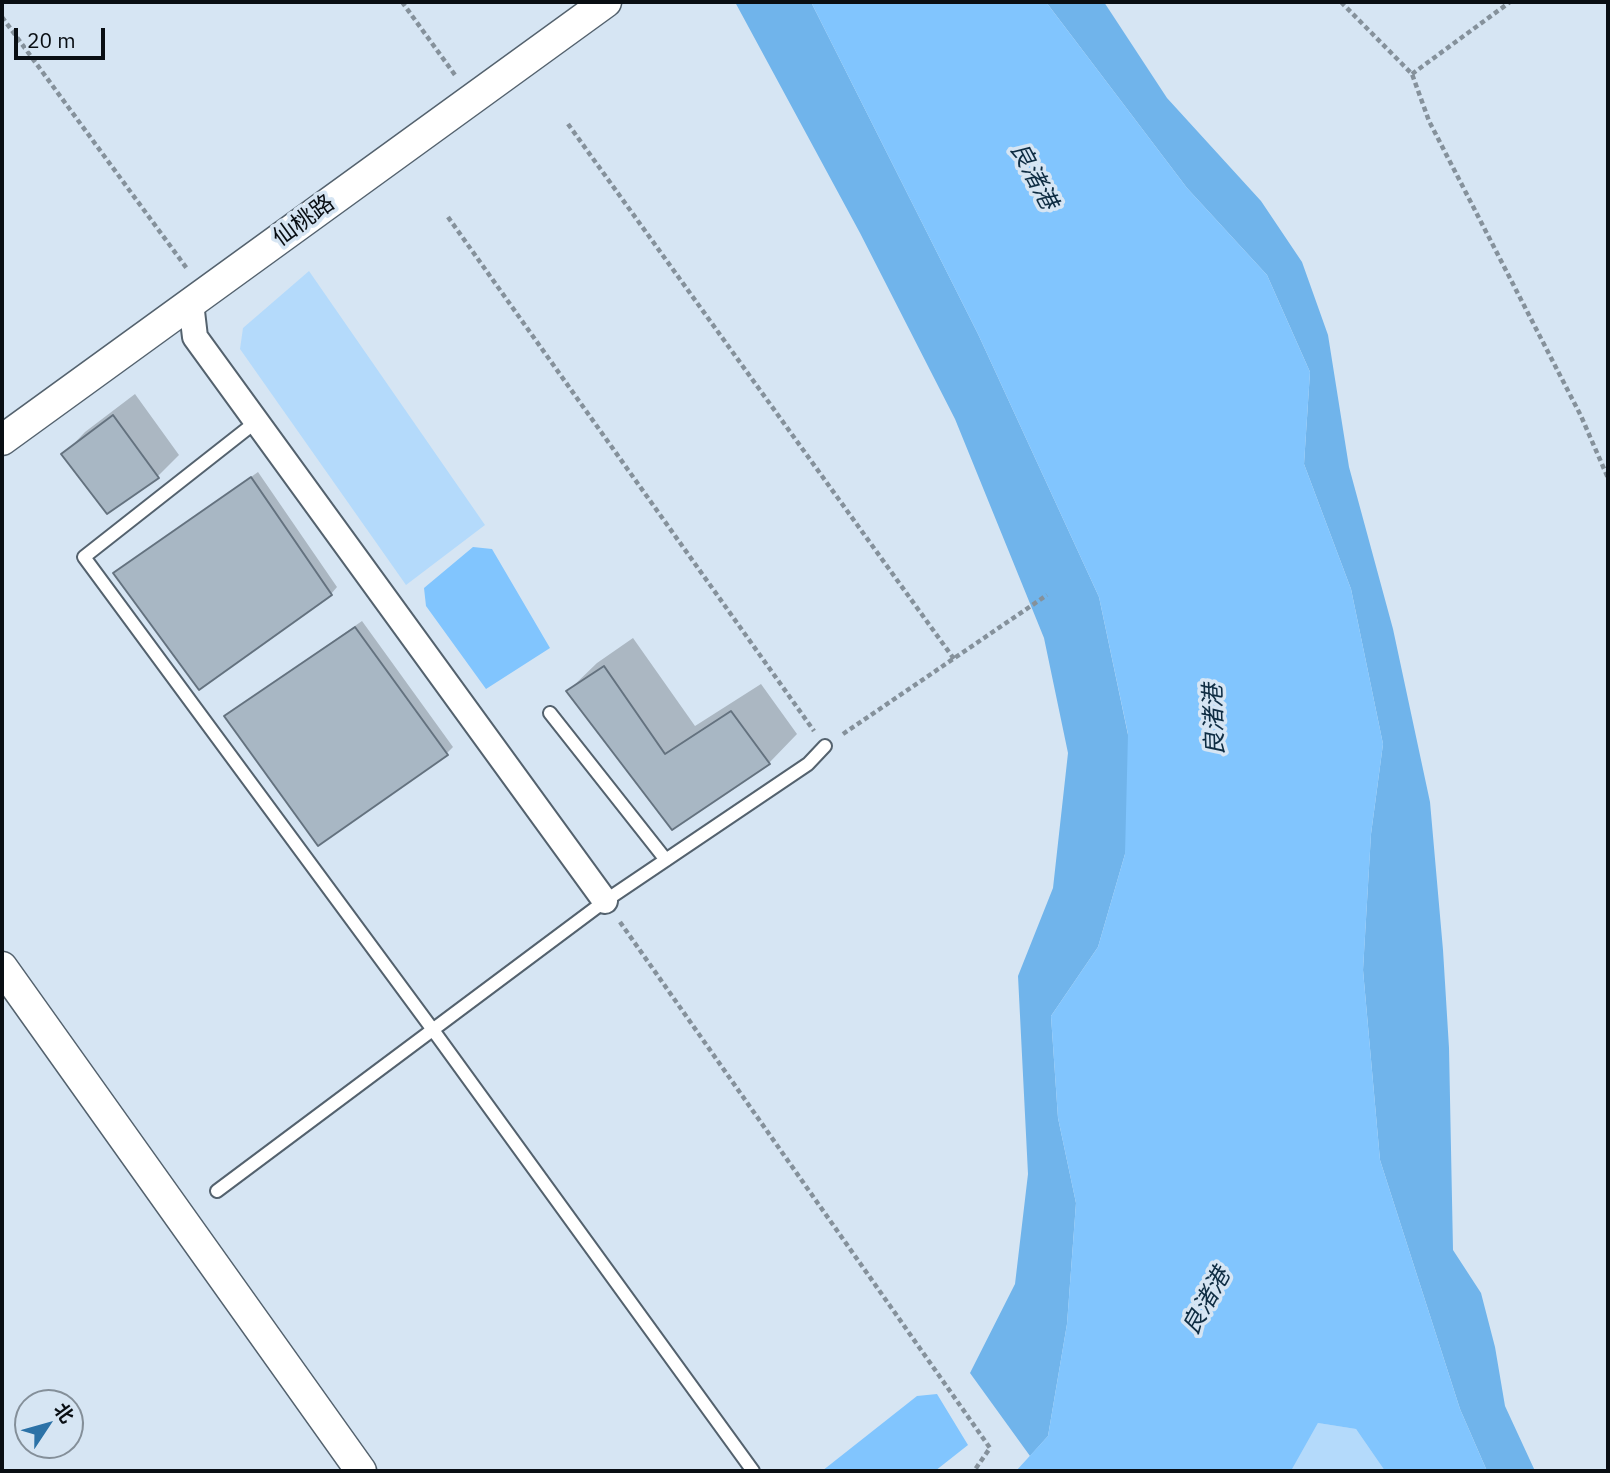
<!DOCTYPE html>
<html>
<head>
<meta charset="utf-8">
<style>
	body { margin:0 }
	#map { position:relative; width:1610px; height:1473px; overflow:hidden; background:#d6e5f3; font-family:"IBM Plex Sans","Noto Sans SC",sans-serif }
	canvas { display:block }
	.frame { position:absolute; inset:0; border:4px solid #090e13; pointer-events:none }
	.north { position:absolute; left:14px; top:1389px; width:70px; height:70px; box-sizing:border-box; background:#d6e5f3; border:2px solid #848f99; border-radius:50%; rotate:54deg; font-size:19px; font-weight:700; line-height:28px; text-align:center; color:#090e13 }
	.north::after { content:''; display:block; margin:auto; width:24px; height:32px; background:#2c72a7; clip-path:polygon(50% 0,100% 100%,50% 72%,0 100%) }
	.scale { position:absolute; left:14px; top:28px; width:91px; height:32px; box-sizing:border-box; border:4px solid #090e13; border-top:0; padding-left:9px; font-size:21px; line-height:24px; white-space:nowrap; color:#090e13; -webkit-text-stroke:5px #d6e5f3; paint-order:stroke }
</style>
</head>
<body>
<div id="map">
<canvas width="1610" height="1473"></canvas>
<div class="frame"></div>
<div class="north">北</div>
<div class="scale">20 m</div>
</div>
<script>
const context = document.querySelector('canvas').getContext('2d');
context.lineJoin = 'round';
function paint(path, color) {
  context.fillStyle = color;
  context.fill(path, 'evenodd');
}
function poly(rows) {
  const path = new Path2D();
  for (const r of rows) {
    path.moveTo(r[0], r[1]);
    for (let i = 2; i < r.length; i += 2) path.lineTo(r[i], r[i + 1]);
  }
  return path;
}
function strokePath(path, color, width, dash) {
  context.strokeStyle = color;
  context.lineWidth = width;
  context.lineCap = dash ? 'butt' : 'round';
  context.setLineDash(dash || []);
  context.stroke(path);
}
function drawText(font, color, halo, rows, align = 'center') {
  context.font = font + ' "IBM Plex Sans","Noto Sans SC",sans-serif';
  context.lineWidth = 7;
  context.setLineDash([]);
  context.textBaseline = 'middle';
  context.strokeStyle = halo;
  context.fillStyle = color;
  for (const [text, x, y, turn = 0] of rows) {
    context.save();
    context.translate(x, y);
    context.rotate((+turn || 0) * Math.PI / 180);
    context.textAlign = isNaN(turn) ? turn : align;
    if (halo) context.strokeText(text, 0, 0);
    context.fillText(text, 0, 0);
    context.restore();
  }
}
paint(poly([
	[309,271,485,525,406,585,240,349,243,328],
	[1318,1423,1356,1429,1385,1471,1291,1471]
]), '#b4dafb');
paint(poly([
	[735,2,811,2,978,334,1099,597,1139,787,1125,854,1098,947,1051,1016,1058,1118,1076,1203,1067,1324,1048,1436,1030,1456,970,1373,1015,1284,1028,1174,1018,976,1053,888,1068,753,1044,638,955,419,860,233],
	[1046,2,1104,2,1167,98,1261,201,1302,262,1328,335,1349,467,1393,629,1430,802,1443,950,1449,1048,1453,1250,1481,1293,1495,1347,1505,1406,1535,1471,1487,1471,1460,1409,1380,1160,1363,970,1371,834,1383,744,1351,589,1304,464,1310,372,1267,275,1187,188]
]), '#70b4eb');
paint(poly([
	[811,2,1046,2,1187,188,1267,275,1310,372,1304,464,1351,589,1383,744,1371,834,1363,970,1380,1160,1460,1409,1487,1471,1385,1471,1356,1429,1318,1423,1291,1471,1016,1471,1048,1436,1067,1324,1076,1203,1058,1118,1051,1016,1098,947,1125,854,1128,734,1099,597,978,334],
	[473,547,492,549,550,648,486,689,426,606,424,588],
	[937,1394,968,1445,935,1471,822,1471,917,1396]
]), '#81c5fe');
paint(poly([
	[135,394,179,455,158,476,64,454,85,432],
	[258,472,337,587,331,594,116,573],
	[362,621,453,747,447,753,226,716],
	[633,638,695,726,761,684,797,734,769,763,672,827,568,691,597,663]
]), '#0003');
const building = poly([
	[113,415,159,478,107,514,61,454,113,415],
	[251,477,332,595,199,690,113,573,251,477],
	[355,627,448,755,318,846,224,716,355,627],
	[604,666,665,754,731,711,770,764,672,830,566,691,604,666]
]);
paint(building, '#a8b7c4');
strokePath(building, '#64727f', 2);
const service = poly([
	[257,421,84,557,433,1030,753,1471],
	[550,713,666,860],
	[217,1191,605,901,808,764,825,746]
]);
const minor = poly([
	[191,303,195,337,605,901]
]);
const tertiary = poly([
	[2,440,606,2],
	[2,967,361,1471]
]);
strokePath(service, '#54626e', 16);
strokePath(minor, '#54626e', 28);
strokePath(tertiary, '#54626e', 33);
strokePath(poly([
	[402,2,455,75],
	[1341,2,1412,74,1429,121,1581,416,1608,478],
	[2,17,188,270],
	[1412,74,1510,2],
	[568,124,954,659],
	[448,217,814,731],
	[843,734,1047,595],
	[620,922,990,1448,974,1471]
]), '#85919b', 4.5, [5, 3.5]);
strokePath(service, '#fff', 12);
strokePath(minor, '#fff', 24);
strokePath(tertiary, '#fff', 30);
drawText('23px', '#090e13', '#d6e5f3', [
	["仙桃路",304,221,-36]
]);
drawText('italic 24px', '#0e2c42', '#d6e5f3', [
	["良渚港",1033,176,62],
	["良渚港",1215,720,-92],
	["良渚港",1207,1302,-61]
]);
</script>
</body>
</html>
